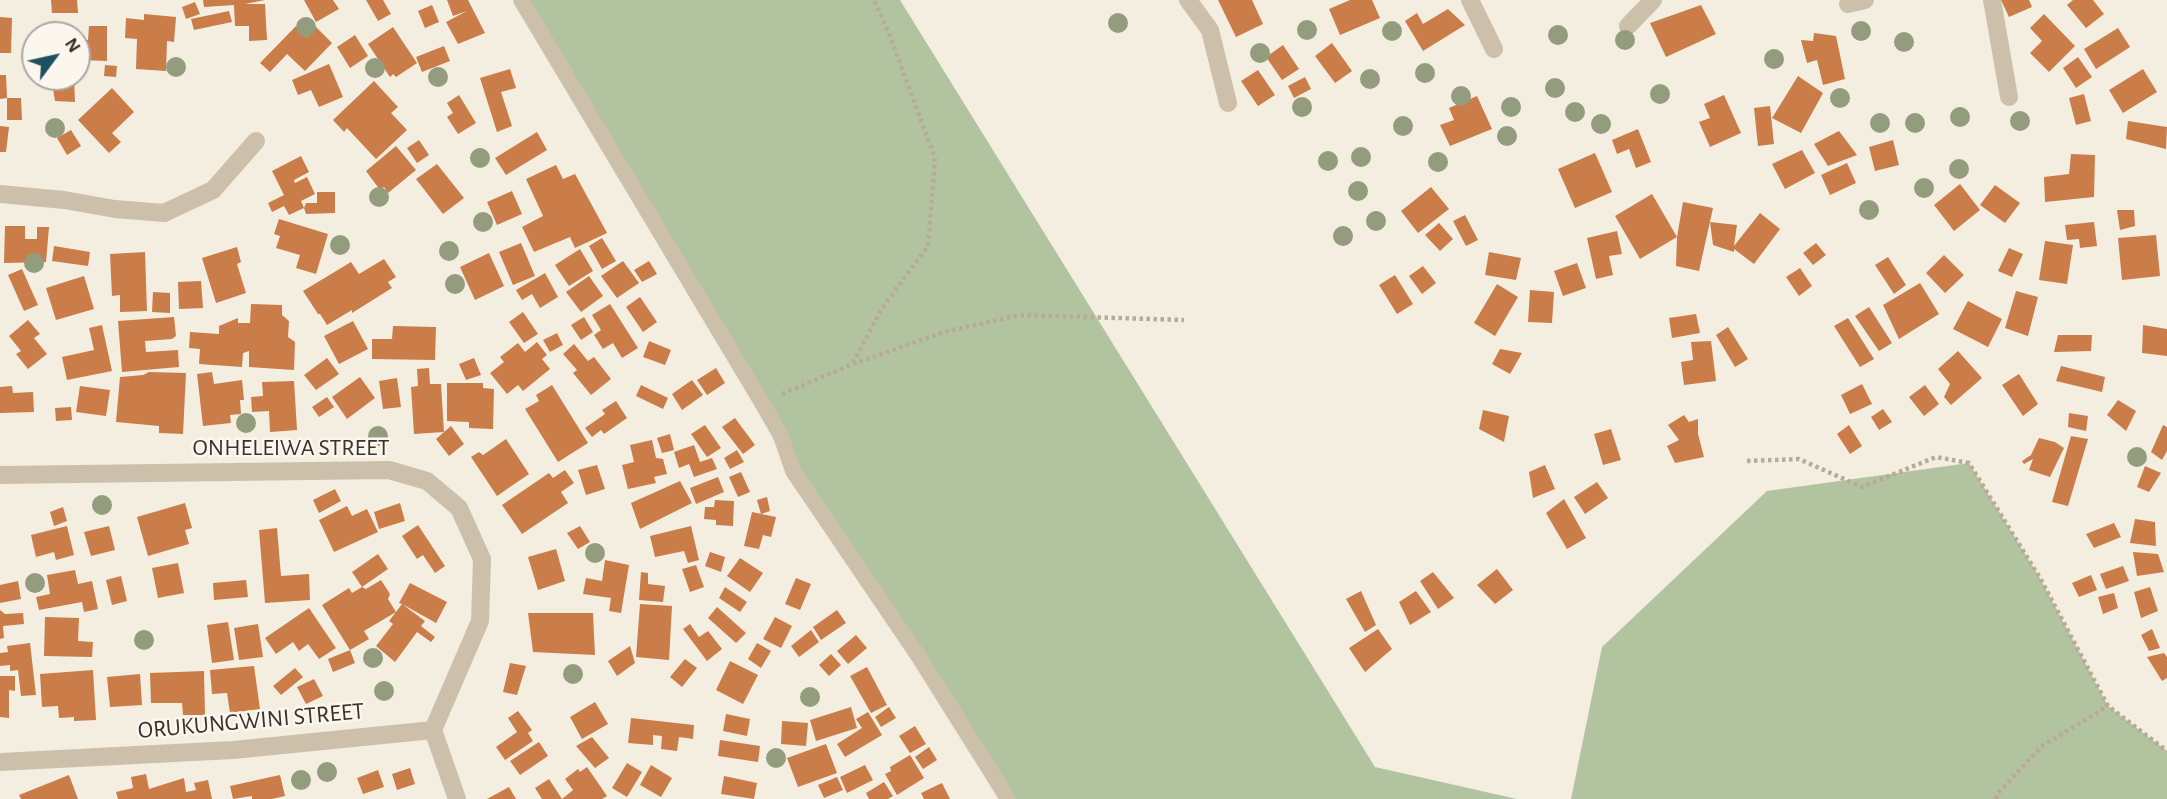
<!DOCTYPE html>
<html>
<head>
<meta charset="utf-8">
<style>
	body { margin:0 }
	#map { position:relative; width:2167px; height:799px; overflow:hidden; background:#f4eee1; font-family:"Alegreya Sans",sans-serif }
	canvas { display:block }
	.north { position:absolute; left:21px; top:21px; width:70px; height:70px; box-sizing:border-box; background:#fbf7ee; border:2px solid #aea8a0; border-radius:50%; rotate:57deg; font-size:19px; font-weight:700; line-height:28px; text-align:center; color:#3b322b }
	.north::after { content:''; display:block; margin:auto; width:24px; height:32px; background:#1e515f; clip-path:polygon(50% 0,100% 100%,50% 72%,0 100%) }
</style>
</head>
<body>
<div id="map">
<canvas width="2167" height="799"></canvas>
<div class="north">N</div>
</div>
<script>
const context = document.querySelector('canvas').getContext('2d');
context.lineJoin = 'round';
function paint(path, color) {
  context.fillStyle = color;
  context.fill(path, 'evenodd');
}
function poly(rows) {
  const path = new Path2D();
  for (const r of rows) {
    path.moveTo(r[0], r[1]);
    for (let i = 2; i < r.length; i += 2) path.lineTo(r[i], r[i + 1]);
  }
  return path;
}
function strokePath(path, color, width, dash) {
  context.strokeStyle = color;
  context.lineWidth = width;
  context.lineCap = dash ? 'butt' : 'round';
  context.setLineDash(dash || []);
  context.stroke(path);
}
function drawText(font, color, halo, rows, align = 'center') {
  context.font = font + ' "Alegreya Sans",sans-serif';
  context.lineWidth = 5;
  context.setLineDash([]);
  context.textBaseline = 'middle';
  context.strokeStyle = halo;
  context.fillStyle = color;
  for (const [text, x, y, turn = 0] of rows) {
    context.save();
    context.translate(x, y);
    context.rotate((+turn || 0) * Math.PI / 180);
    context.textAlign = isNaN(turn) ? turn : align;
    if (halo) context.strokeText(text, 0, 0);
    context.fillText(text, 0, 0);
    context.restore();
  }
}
paint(poly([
	[521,0,900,0,1375,767,1517,799,1008,799,793,471],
	[1969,463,2040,578,2108,706,2167,751,2167,799,1571,799,1602,647,1767,491]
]), '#b2c49f');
paint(poly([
	[51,0,77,0,78,13,52,13],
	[203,0,265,0,245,4,265,4,267,40,249,41,249,26,235,26,234,5,204,7],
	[304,0,333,0,339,9,316,22],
	[366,0,383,0,391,14,378,21],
	[447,0,468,0,485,33,458,44,446,22,467,11,453,16],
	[1218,0,1252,0,1263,24,1236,37],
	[1350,0,1372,0,1380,18,1340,35,1329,9],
	[2001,0,2029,0,2032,7,2009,17],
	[2073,0,2093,0,2104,14,2086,28,2067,5],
	[195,2,200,14,186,19,182,7],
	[432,5,439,22,425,28,418,11],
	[1701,5,1716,34,1666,57,1650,23],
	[1448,9,1465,25,1423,51,1405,21,1417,13,1423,24],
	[229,11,232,22,194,30,191,19],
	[144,14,176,17,174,42,167,41,166,71,136,69,137,39,125,38,126,18,144,20],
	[2044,14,2075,46,2049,72,2030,53,2042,41,2030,28],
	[0,17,12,18,11,53,0,53],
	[89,26,107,26,107,61,77,60,77,40,88,40],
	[296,26,307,37,316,27,332,43,305,71,287,54,270,72,260,63],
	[393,27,417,63,396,77,393,74,390,77,368,44],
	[2118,28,2130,47,2096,69,2084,49],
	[1814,33,1836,36,1845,79,1823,85,1817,60,1807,63,1801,40,1813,41],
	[355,35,368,56,350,68,337,47],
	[1332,43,1352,71,1335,83,1315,56],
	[1283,45,1299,69,1282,80,1266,57],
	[444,46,450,61,422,72,416,57],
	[2078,57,2092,77,2076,88,2063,68],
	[329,64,343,97,319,107,311,90,298,95,292,80],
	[105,65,117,66,116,77,104,76],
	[510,69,516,88,501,92,512,126,497,132,480,78],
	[2143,69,2157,92,2123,113,2109,90],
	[1258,70,1275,95,1258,106,1241,81],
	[0,75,6,75,7,98,0,99],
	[1798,76,1823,93,1801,133,1772,118],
	[51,77,74,77,75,102,55,101],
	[1305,77,1311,89,1294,98,1288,86],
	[374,81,398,107,391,113,407,130,376,159,347,128,344,132,333,120],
	[112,88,134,112,112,133,121,142,109,153,78,120],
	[2084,94,2091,121,2076,125,2069,98],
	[459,95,476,123,458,134,447,117,453,113,447,103],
	[1724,95,1741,133,1710,147,1699,122,1710,118,1704,104],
	[1477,96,1492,129,1450,146,1440,125,1454,120,1449,108],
	[7,98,21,98,22,120,7,120],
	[1770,106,1774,144,1758,146,1754,108],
	[2128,121,2167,127,2166,149,2126,139],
	[0,126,9,127,6,152,0,152],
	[1638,129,1651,162,1636,168,1629,149,1617,154,1612,140],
	[71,130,81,146,67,155,57,138],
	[1839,131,1857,155,1828,166,1814,144],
	[537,132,547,150,506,175,495,158],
	[419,140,429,155,417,163,407,148],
	[1893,140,1899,165,1875,171,1869,147],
	[396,146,416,170,388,193,384,187,380,190,366,171],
	[1802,150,1815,173,1785,189,1772,164],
	[1595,153,1612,192,1575,208,1558,169],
	[2071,154,2095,155,2094,197,2045,202,2044,177,2069,174],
	[301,156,309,172,294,180,295,183,307,177,315,194,301,201,304,208,306,203,317,203,317,192,335,192,335,213,306,214,304,208,289,215,284,206,272,212,268,203,284,195,272,171],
	[1847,163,1856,183,1830,195,1821,175],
	[437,164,464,198,443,214,416,179],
	[556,165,563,179,575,174,607,233,575,248,570,237,534,252,522,227,543,216,526,179],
	[1960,184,1980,210,1954,231,1934,205],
	[1995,185,2020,203,2005,223,1980,205],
	[1431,187,1449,209,1418,233,1401,211],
	[512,191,522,214,497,225,487,202],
	[1652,194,1677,237,1683,202,1713,208,1699,271,1676,266,1677,237,1640,259,1615,216],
	[2117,210,2134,210,2135,226,2120,230],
	[1760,213,1780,229,1754,264,1734,249,1734,252,1713,245,1710,222,1737,225,1734,246],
	[1465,215,1478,240,1466,246,1453,221],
	[279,219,328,234,316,274,296,268,300,255,276,248,280,236,274,234],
	[2094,222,2097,246,2080,248,2079,239,2067,240,2065,225],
	[1439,223,1453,239,1440,251,1425,235],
	[5,226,25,226,25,239,37,239,37,227,49,227,46,262,4,263],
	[1617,231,1622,254,1609,256,1613,275,1596,279,1587,238],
	[2156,235,2160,276,2122,280,2118,238],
	[602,238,616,261,602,269,589,246],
	[2045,241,2073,245,2067,284,2039,280],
	[521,243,535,276,513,285,499,252],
	[1816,243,1826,255,1813,265,1803,253],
	[54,246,90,252,88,266,52,261],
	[237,247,241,262,237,264,246,293,216,303,202,258],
	[2009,248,2023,254,2012,277,1998,271],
	[580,249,593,271,569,286,555,265],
	[145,252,147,311,120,312,120,295,112,296,110,254],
	[1489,252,1521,258,1516,280,1485,275],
	[489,253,504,286,475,300,460,267],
	[1944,255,1964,275,1945,293,1926,273],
	[1888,257,1906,285,1894,294,1875,265],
	[384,259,396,277,388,282,392,288,352,313,352,310,327,325,320,314,318,314,303,291,351,262,359,274],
	[623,261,639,283,617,298,601,276],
	[649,261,657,274,642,282,634,270],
	[1577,263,1586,288,1563,296,1554,271],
	[1423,266,1436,283,1422,294,1409,276],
	[1800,268,1812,286,1799,296,1786,277],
	[22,269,38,305,24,311,8,275],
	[545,273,558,297,540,308,532,294,522,300,516,290],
	[1395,275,1413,304,1397,314,1379,285],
	[84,276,94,309,56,320,46,288],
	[589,276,603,296,581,312,566,292],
	[201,281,203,308,179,309,178,282],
	[1920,283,1939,314,1899,339,1883,305],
	[1497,284,1518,297,1495,336,1474,323],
	[1530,290,1554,292,1552,323,1528,322],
	[2016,291,2038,297,2028,336,2005,328],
	[153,292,170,293,170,313,152,312],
	[640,297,657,322,643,332,626,307],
	[1968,301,2002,319,1988,347,1953,329],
	[251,304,282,305,282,315,289,321,288,337,295,342,294,370,249,367,249,351,243,353,242,367,199,364,200,349,189,348,190,332,219,334,219,326,238,318,238,323,250,323],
	[610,304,638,348,622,358,613,343,603,349,594,335,601,330,592,315],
	[1869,307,1892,343,1879,351,1855,316],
	[523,312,538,334,524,343,509,322],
	[1696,314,1700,333,1672,338,1669,318],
	[174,317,176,336,172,339,145,341,146,352,178,350,179,367,122,372,118,321],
	[584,317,593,332,581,340,571,325],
	[1848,318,1874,359,1860,367,1834,326],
	[28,320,40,334,34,338,47,354,28,369,16,354,21,351,9,336],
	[353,321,368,349,339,364,324,336],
	[102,325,112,371,67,380,62,357,94,350,89,328],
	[2143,325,2167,329,2167,356,2142,353],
	[393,326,436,327,435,360,372,359,372,339,392,339],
	[1728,327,1748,359,1735,367,1716,335],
	[557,333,563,345,550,352,543,340],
	[2058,335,2092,335,2091,351,2054,352],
	[649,341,671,350,665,365,643,357],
	[1711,341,1716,381,1684,385,1681,362,1693,360,1691,342],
	[537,342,547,355,542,359,550,369,523,391,518,385,507,394,490,373,504,362,500,357,518,343,525,352],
	[574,344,588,361,594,357,611,379,591,395,573,373,577,370,563,354],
	[1500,349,1522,353,1510,374,1492,364],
	[1958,351,1982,378,1951,405,1944,397,1950,384,1938,369],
	[327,358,339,374,316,390,304,375],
	[474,358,481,375,466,380,459,364],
	[2061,366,2105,377,2102,392,2056,381],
	[429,368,430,384,441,384,444,432,451,426,464,444,449,456,436,439,444,432,414,434,411,387,418,386,417,369],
	[716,368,725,383,707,395,697,380],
	[149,372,186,373,183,434,159,433,159,426,116,422,120,377,143,375],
	[212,372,214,384,242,380,244,400,240,400,241,414,230,415,231,423,203,426,197,374],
	[2019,374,2038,404,2023,416,2002,385],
	[360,377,375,398,347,419,332,397],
	[397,378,401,407,383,409,379,381],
	[692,380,703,395,682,410,672,394],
	[294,381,297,430,270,432,269,411,252,412,251,397,263,396,262,382],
	[447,383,483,383,483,388,494,389,493,429,469,428,469,422,447,421],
	[1862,384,1872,404,1850,414,1841,395],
	[552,385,588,443,558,462,525,409,539,401,536,395],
	[641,385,668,398,663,409,636,396],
	[1925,385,1939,404,1924,416,1909,397],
	[12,386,13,393,33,392,34,412,0,413,0,387],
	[80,386,110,390,106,416,76,412],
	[327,397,334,407,319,417,312,407],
	[2118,400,2136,411,2126,431,2107,415],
	[616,401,627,418,604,434,601,430,592,437,585,428,605,414,602,410],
	[71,407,72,420,56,421,55,408],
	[1883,409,1892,422,1879,430,1871,417],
	[1483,410,1509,416,1504,442,1479,429],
	[2069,413,2088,416,2086,431,2068,427],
	[1684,415,1689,422,1698,419,1698,434,1704,457,1675,463,1667,446,1679,440,1668,425],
	[735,418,755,445,743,454,722,427],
	[705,425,721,448,707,457,691,434],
	[1849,425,1862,446,1850,454,1837,434],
	[2163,425,2167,427,2167,451,2162,460,2151,452],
	[1611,429,1621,460,1603,465,1594,434],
	[670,434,674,450,662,453,657,438],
	[2071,436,2088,439,2068,506,2052,502],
	[2039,438,2055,442,2064,448,2050,477,2029,470,2033,459,2024,464,2022,461,2031,455],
	[506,439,529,474,497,496,471,457,479,452,483,455],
	[652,440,656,458,663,459,667,474,654,477,656,483,628,489,622,465,634,462,630,445],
	[694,445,700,462,712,458,717,469,694,477,689,464,679,468,674,452],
	[737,450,744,462,730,469,724,458],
	[597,465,605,489,586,495,578,470],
	[1545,465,1555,489,1533,498,1529,472],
	[2145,466,2161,473,2149,492,2137,487],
	[565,470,574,483,561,492,568,503,522,534,502,505,549,473,553,478],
	[741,472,750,492,738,497,729,477],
	[718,477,724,492,696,504,690,488],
	[680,481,692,503,640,529,631,503],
	[1597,482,1608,498,1585,514,1574,497],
	[335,489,341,501,319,513,313,500],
	[767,497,770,511,761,514,757,500],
	[1564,499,1586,538,1567,549,1546,513],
	[715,500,734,501,733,526,716,525,716,520,704,519,705,507,714,507],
	[185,503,192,528,185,530,189,544,148,556,137,517],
	[400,503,405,521,379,529,374,512],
	[347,506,352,516,367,509,378,532,334,552,319,520],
	[63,507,67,521,54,526,50,512],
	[752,512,776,517,771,537,763,535,759,549,744,546],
	[2135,519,2155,522,2156,546,2130,543],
	[2114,523,2121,537,2094,548,2086,534],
	[418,525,445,566,435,573,423,555,417,559,402,536],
	[67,526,74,555,56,560,54,552,36,557,31,535],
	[109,526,115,550,91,556,84,532],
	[580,526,590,542,578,549,567,533],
	[691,526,699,560,688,563,684,551,655,557,650,536],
	[277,528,281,576,309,574,310,600,265,603,259,530],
	[556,549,565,581,538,590,528,557],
	[710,552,725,557,721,572,705,566],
	[2133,552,2158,554,2164,572,2137,576],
	[378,554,388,569,362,587,366,589,381,580,390,594,388,599,396,612,402,604,399,603,410,583,447,602,436,623,402,604,425,621,421,626,435,637,431,642,417,632,395,662,376,646,393,624,389,621,396,612,364,631,369,639,350,650,322,605,349,588,352,593,362,587,352,572],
	[740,558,763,573,750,592,727,576],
	[605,560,629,565,621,613,609,611,611,598,583,594,586,578,602,581],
	[178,563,184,593,158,598,152,568],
	[696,565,704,587,690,592,682,569],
	[2123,566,2129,581,2106,589,2100,574],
	[1497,569,1513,590,1495,604,1477,585],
	[75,570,78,584,92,581,98,609,84,612,82,602,39,610,36,597,50,594,47,575],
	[641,572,648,573,648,584,665,586,663,602,639,600],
	[1433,572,1454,598,1438,609,1420,581],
	[2091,575,2097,590,2079,597,2072,583],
	[121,576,127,601,112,605,106,580],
	[796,578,811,584,800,610,785,604],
	[246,580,248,597,214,600,213,583],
	[18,581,21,599,0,603,0,585],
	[725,587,747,602,740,612,719,598],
	[2150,587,2158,611,2141,618,2134,592],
	[1361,591,1376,625,1365,632,1346,599],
	[1416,591,1431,612,1410,625,1399,602],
	[2114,593,2118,608,2103,614,2098,597],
	[640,604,672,606,669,660,636,657],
	[717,607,746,633,736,643,708,618],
	[309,608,336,648,319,659,308,644,299,651,293,642,276,654,265,638],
	[0,610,5,614,23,613,24,624,3,626,4,638,0,639],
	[837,610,846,623,821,640,813,627],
	[528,613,593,613,595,655,533,652],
	[45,617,79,618,78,641,93,642,92,657,44,656],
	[775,617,792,626,781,648,763,639],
	[228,622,234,660,212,663,207,625],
	[258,624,263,657,239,660,234,628],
	[690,624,699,637,708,631,722,649,707,661,683,629],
	[1378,629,1392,649,1365,672,1349,648],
	[2152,629,2160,648,2149,651,2141,635],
	[811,630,819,642,799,657,791,646],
	[856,635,867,648,848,664,837,651],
	[30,643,36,695,21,696,18,670,10,671,10,665,0,666,0,653,8,652,7,646],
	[757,643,771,651,761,668,748,659],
	[630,646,635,663,617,676,608,661],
	[350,650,355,663,333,672,328,659],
	[2164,653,2167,657,2167,678,2162,681,2147,657],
	[831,654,841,665,829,676,819,665],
	[685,659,697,668,682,687,670,677],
	[730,661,758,675,743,704,716,690],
	[510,663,526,666,517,695,503,692],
	[254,666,260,709,230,713,227,693,212,694,210,670],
	[867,667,887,705,871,713,850,676],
	[295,668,303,677,281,695,273,686],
	[93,670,96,720,74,721,74,717,59,718,58,706,42,707,40,674],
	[204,671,205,715,183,715,182,703,151,703,150,673],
	[140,674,142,705,110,707,107,677],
	[0,676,15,676,15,691,9,690,9,718,0,717],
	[314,679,323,696,306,704,297,687],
	[595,702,608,724,582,739,570,717],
	[851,707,857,728,816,741,810,720],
	[889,707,896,718,881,727,875,717],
	[518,711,532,730,528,733,533,741,505,760,496,747,517,732,508,718],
	[868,712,882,735,845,757,837,744,862,728,856,719],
	[726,714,750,719,747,736,723,731],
	[631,718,694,725,693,739,679,737,677,751,661,749,662,736,653,735,653,745,628,743],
	[782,721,808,723,806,746,781,744],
	[915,726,926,744,910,753,899,736],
	[592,737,609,758,595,768,576,746],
	[720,740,760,746,758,762,718,756],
	[539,742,548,756,520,775,510,761],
	[826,744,837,773,798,787,787,758],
	[929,747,937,760,923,769,915,757],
	[910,755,924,778,897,795,885,774,891,771,890,767],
	[627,763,642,772,627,797,612,788],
	[651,765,672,778,661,797,640,785],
	[865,765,873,780,847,793,840,777],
	[587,767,607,796,602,799,542,799,535,788,549,779,562,799,573,790,565,779,578,769,580,772],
	[410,768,415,784,397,790,392,774],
	[378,770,384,787,363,794,357,778],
	[146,774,149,789,184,778,186,792,196,790,194,783,208,780,212,799,118,799,116,792,133,788,131,777],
	[69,775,78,799,21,799,19,795],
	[280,775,285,796,272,799,252,799,252,796,233,799,230,786],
	[724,776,757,783,754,799,721,794],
	[837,777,843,790,824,798,818,785],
	[884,782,893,796,888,799,869,799,866,793],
	[942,783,950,799,924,799,921,793],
	[509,787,516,799,487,799]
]), '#ca7c49');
strokePath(poly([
	[853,363,882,308,928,246,935,158,888,31,874,0],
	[782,394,853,364,944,332,1019,315,1184,320],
	[1747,461,1799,459,1862,487,1936,457,1969,463,2040,578,2108,706,2167,751],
	[1996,799,1997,794,2042,746,2108,706]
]), '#b9aa95', 4.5, [3.5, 3.5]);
strokePath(poly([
	[521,0,762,403,781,436,793,471,919,657,1008,799]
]), '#cdc0ab', 16);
strokePath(poly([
	[1188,0,1210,30,1228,103],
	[1470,0,1494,49],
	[1992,0,2009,97],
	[1848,4,1865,0],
	[1628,26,1653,0],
	[0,194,64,200,115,209,164,213,213,190,256,141],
	[0,475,389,470,427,481,459,508,482,559,480,621,433,730],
	[0,762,233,750,433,730,457,799]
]), '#cdc0ab', 18);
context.fillStyle = '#939d7e';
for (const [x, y] of [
	[1118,23],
	[306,27],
	[1307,30],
	[1392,31],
	[1861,31],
	[1558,35],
	[1625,40],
	[1904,42],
	[1260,53],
	[1774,59],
	[176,67],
	[375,68],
	[1425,73],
	[438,77],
	[1370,79],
	[1555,88],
	[1660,94],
	[1461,96],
	[1840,98],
	[1302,107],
	[1511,107],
	[1575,112],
	[1960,117],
	[2020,121],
	[1880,123],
	[1915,123],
	[1601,124],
	[1403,126],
	[55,128],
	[1507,136],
	[1361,157],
	[480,158],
	[1328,161],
	[1438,162],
	[1959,169],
	[1924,188],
	[1358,191],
	[379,197],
	[1869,210],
	[1376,221],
	[483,222],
	[1343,236],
	[340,245],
	[449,251],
	[34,263],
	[455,284],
	[246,423],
	[378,436],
	[2137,457],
	[102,505],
	[595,553],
	[35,583],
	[144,640],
	[373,658],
	[573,674],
	[384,691],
	[810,697],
	[776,758],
	[327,772],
	[301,780]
]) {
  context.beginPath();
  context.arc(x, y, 10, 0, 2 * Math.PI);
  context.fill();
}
drawText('24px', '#3b322b', '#fbf7ee', [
	["ONHELEIWA STREET",291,448],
	["ORUKUNGWINI STREET",251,721,-5]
]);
</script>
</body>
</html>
